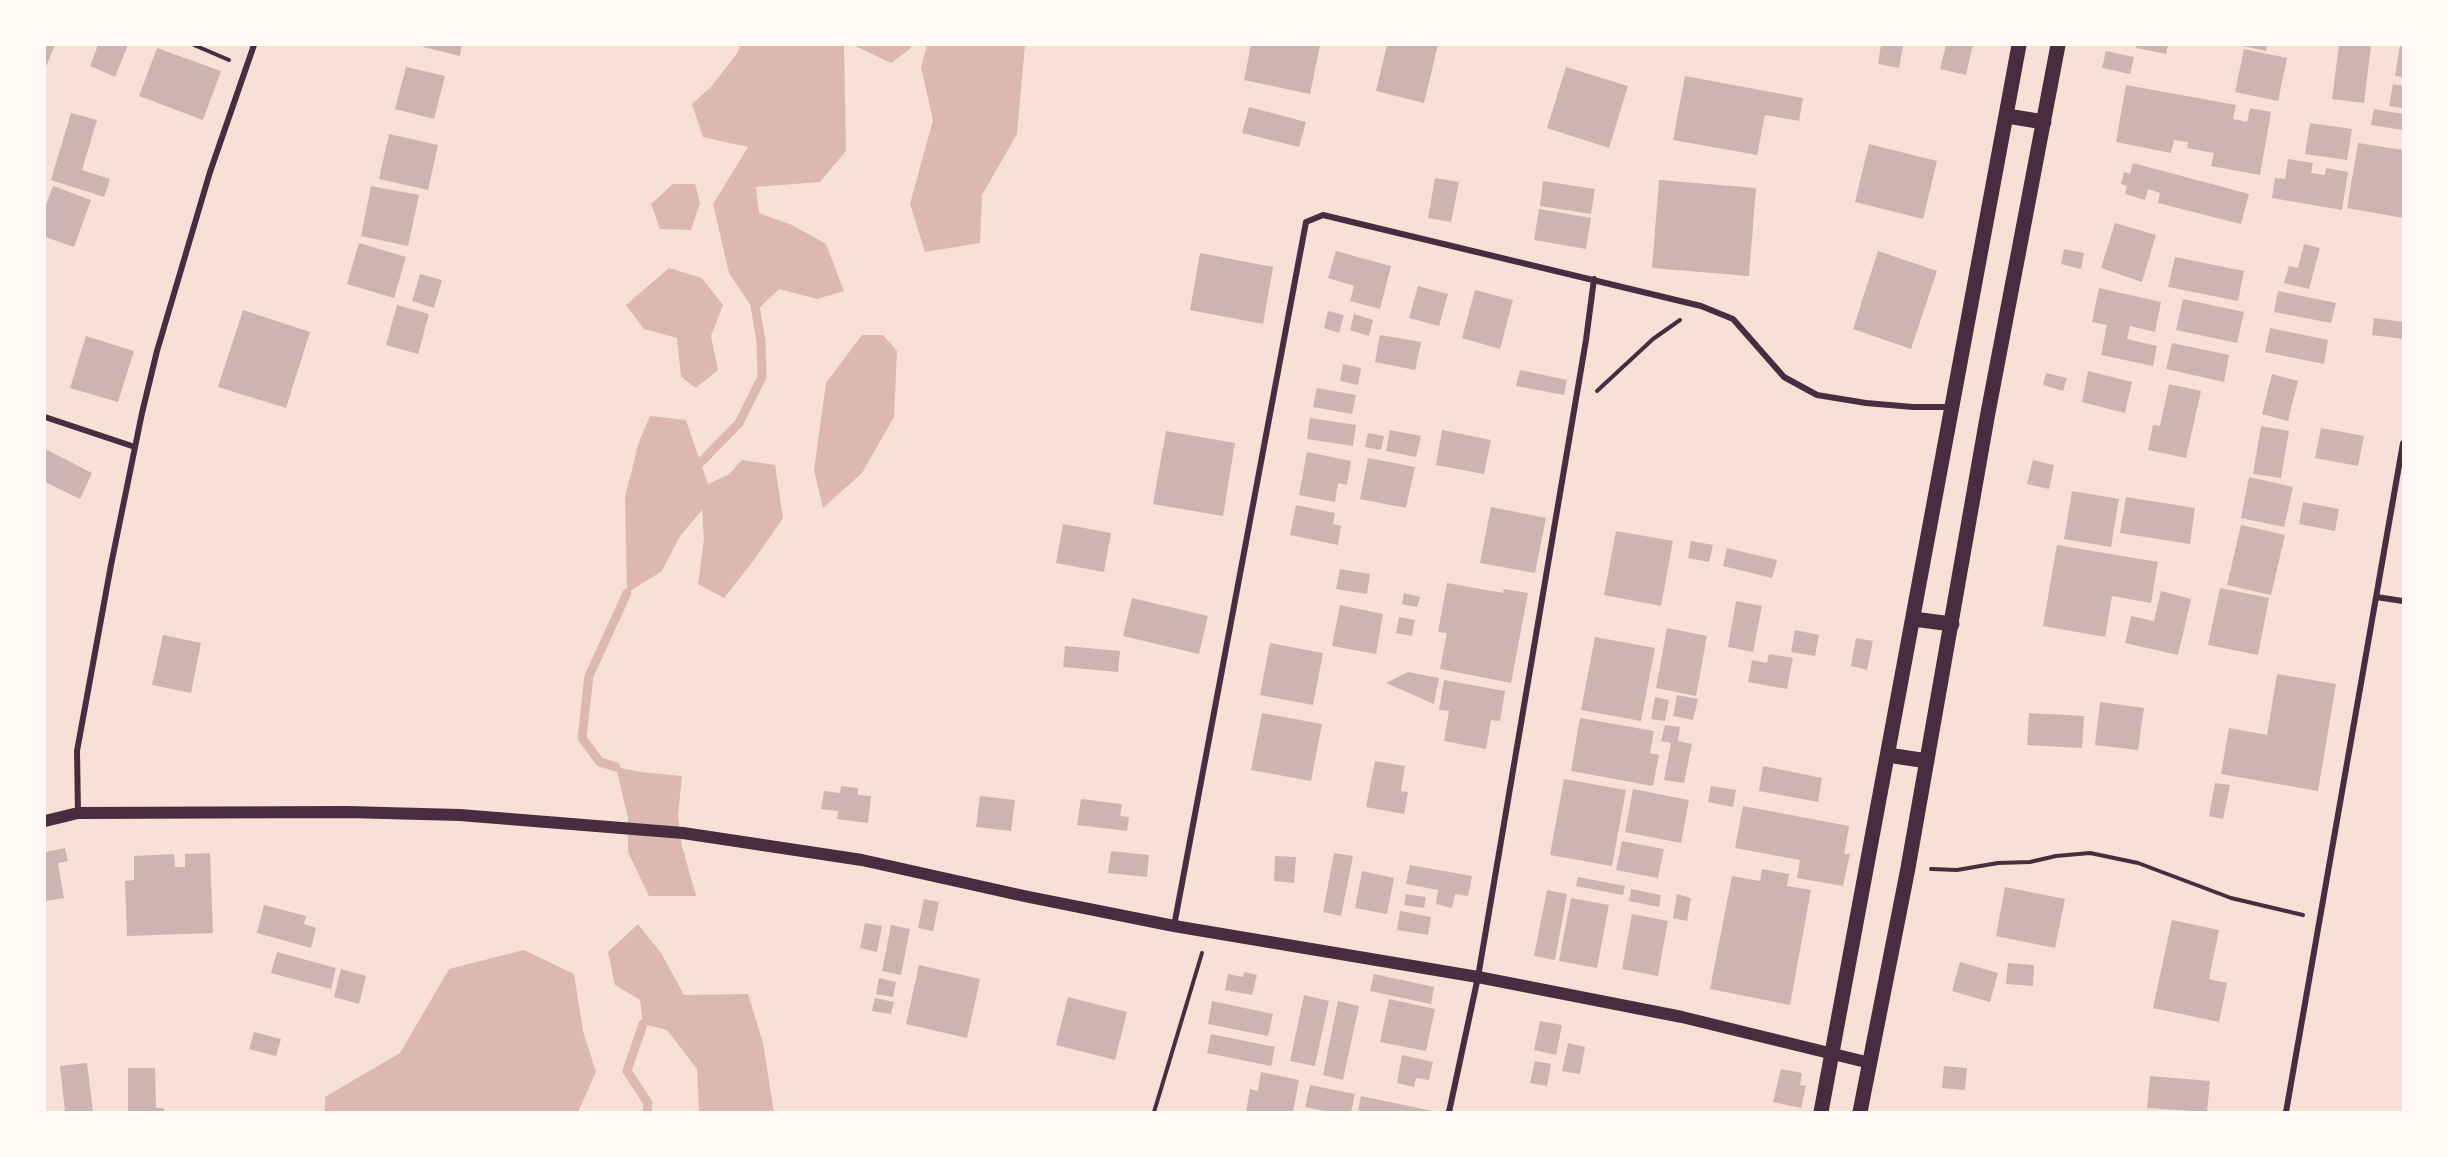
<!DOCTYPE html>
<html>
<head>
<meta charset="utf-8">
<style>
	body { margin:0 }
	#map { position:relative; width:2448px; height:1157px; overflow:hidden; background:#f7e1d7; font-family:"PT Sans Narrow",sans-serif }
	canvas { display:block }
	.frame { position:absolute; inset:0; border:46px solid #fffaf5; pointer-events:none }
</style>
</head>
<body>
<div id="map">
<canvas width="2448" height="1157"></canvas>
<div class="frame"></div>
</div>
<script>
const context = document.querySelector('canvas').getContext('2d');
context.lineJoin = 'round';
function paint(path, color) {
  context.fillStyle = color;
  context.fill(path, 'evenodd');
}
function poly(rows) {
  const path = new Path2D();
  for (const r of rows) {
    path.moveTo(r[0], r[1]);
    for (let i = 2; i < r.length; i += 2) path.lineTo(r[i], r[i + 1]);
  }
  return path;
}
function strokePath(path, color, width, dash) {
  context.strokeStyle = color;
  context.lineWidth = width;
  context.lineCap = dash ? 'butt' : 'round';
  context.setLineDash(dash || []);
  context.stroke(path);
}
paint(poly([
	[740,45,844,45,846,151,820,182,756,187,759,213,792,225,826,244,844,291,817,299,779,289,755,312,729,273,713,204,748,147,703,137,692,104,711,87,738,52],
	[853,45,910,45,911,48,891,63],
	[927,45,1025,45,1017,134,982,195,980,243,925,252,910,204,933,120,921,67],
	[673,184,695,184,700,203,691,230,660,229,651,204],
	[669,268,702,278,723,305,711,336,718,370,696,388,681,377,677,338,644,329,626,305],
	[862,335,883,335,897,351,894,417,862,473,823,508,814,470,826,383],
	[650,416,686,420,708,484,728,475,742,460,775,465,783,518,754,560,724,598,698,584,704,539,702,510,680,536,662,571,627,593,625,497,639,442],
	[616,767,640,772,682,776,678,815,682,846,696,896,649,896,628,852,628,818],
	[638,924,661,953,684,995,748,994,763,1043,774,1112,699,1112,697,1069,667,1030,643,1024,640,1000,615,985,608,952],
	[524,950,574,974,583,1031,596,1072,578,1112,325,1112,325,1097,400,1053,449,969]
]), '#dcb8b0');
strokePath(poly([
	[701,462,739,423,762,377,761,341,754,300],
	[616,767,600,762,582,738,589,676,627,593],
	[643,1024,627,1071,648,1103,647,1112]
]), '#dcb8b0', 9);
paint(poly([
	[45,45,55,45,45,69],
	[98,45,128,45,115,77,90,66],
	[424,45,462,45,460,56,423,47],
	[1251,45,1320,45,1310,94,1244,80],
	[1387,45,1438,45,1424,103,1376,91],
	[1881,45,1903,45,1899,68,1878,64],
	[1946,45,1973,45,1966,75,1940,69],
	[2137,45,2168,45,2166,54,2136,48],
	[2238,45,2267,45,2266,51],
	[2339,45,2371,46,2364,103,2332,99],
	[2400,45,2403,45,2403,77,2395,76],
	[157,48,221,71,203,120,139,96],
	[2244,49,2287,58,2278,101,2235,92],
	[2106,51,2134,57,2130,74,2102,68],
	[406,67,445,76,434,119,395,109],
	[1566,67,1628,86,1609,148,1547,128],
	[1685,76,1803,98,1799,121,1765,115,1757,155,1673,140],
	[2393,84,2403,86,2403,108,2389,106],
	[2126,85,2236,105,2233,119,2247,122,2250,108,2271,112,2260,175,2211,166,2214,153,2187,148,2188,142,2174,140,2171,153,2116,142],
	[1249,107,1306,122,1299,147,1242,133],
	[2374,109,2403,114,2403,130,2371,125],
	[71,113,97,120,82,170,110,179,104,197,51,180],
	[2310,123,2352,129,2347,160,2305,154],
	[389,134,438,145,428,190,379,179],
	[2358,143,2403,150,2403,218,2347,208],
	[1869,144,1937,161,1923,219,1855,202],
	[2288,159,2313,163,2311,173,2325,175,2326,168,2348,172,2342,210,2272,198,2275,178,2285,179],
	[2133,163,2249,194,2241,224,2158,203,2160,193,2148,189,2145,200,2125,194,2127,186,2121,184,2124,172,2130,174],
	[1435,178,1459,182,1451,222,1428,218],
	[1659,180,1756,188,1749,276,1652,268],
	[1543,181,1595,189,1591,214,1540,206],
	[53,186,91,200,74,247,45,237,45,207],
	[371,186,419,195,408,246,361,236],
	[1539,209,1591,218,1586,249,1534,240],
	[2115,223,2156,235,2142,282,2101,268],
	[359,243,406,257,394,298,347,284],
	[2304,244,2320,248,2309,289,2284,283,2289,266,2298,268],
	[2064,249,2084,253,2081,269,2061,264],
	[1336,251,1391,266,1380,309,1350,301,1354,286,1328,278],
	[1878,251,1937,271,1911,349,1853,329],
	[1200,253,1273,267,1263,324,1190,310],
	[2175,257,2244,271,2238,301,2168,287],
	[420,274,442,280,434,308,412,301],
	[1418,286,1448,294,1439,326,1409,318],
	[2099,288,2161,302,2155,332,2130,326,2127,339,2157,346,2153,366,2101,355,2107,325,2092,322],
	[1475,290,1513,300,1500,349,1462,338],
	[2278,291,2336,303,2331,323,2274,312],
	[2183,299,2244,312,2237,343,2176,330],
	[397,305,429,314,418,354,386,345],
	[243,310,310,332,286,408,218,387],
	[1328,311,1344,315,1339,333,1324,328],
	[1354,314,1373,320,1369,336,1350,330],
	[2374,318,2403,322,2403,339,2372,335],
	[2270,328,2328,340,2324,364,2265,352],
	[1380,335,1421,342,1415,370,1375,362],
	[86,336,134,351,118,402,70,388],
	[2172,343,2229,355,2224,382,2166,369],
	[1343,364,1361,368,1358,385,1340,381],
	[1520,370,1567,380,1564,395,1516,386],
	[2088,371,2132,382,2125,413,2082,402],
	[2046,373,2067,378,2063,391,2043,385],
	[2272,374,2298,381,2288,421,2262,414],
	[2169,384,2201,391,2186,458,2148,450,2153,425,2160,426],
	[1317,388,1356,395,1352,414,1313,407],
	[1310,418,1356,425,1353,446,1307,439],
	[2261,426,2289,431,2281,478,2253,474],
	[2321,428,2364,436,2358,466,2315,458],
	[1390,430,1421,436,1416,457,1386,451],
	[1442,430,1491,440,1484,474,1436,465],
	[1166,431,1235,443,1223,516,1153,504],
	[1368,433,1384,436,1381,450,1365,447],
	[45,449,92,473,80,499,45,482],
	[1307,452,1351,461,1347,485,1338,483,1335,502,1299,495],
	[1368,458,1415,467,1406,508,1360,499],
	[2033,460,2054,465,2049,489,2027,484],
	[2249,477,2293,487,2284,527,2241,518],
	[2072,491,2119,499,2111,547,2064,539],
	[2126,497,2195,508,2190,544,2120,533],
	[2303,502,2339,509,2335,531,2299,524],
	[1296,505,1335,513,1333,524,1341,526,1338,545,1290,535],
	[1491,507,1546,518,1535,573,1480,563],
	[1063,524,1111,533,1104,572,1056,563],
	[2241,525,2285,535,2271,595,2227,585],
	[1616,531,1673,541,1661,606,1604,595],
	[1691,541,1713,545,1709,562,1688,558],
	[2057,545,2158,562,2151,603,2112,596,2105,637,2043,626],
	[1727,548,1777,560,1772,578,1723,566],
	[1340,569,1370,574,1367,594,1336,589],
	[1447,583,1503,593,1504,589,1528,593,1511,683,1440,669,1447,633,1438,632],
	[2220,588,2269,598,2258,655,2208,645],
	[2161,591,2191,599,2178,655,2125,643,2131,616,2154,621],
	[1404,593,1420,597,1417,607,1402,604],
	[1132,598,1208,616,1199,654,1123,636],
	[1736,601,1762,606,1753,652,1728,647],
	[1340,605,1383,614,1376,654,1332,646],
	[1399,617,1415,620,1412,636,1396,633],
	[1667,628,1707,636,1696,696,1656,688],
	[1795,630,1819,635,1815,656,1791,652],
	[163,635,201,643,191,693,152,685],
	[1595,637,1655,648,1641,721,1581,710],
	[1856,638,1873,641,1867,670,1851,666],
	[1270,643,1323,653,1313,705,1260,695],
	[1065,646,1120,651,1118,672,1063,667],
	[1769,654,1793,658,1787,689,1748,682,1752,660,1767,663],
	[1408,672,1439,678,1434,704,1386,683],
	[2277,674,2336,684,2318,791,2221,774,2229,728,2267,735],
	[1444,680,1505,691,1500,721,1491,720,1486,749,1444,741,1449,711,1439,710],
	[1677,695,1698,699,1693,720,1673,716],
	[1655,697,1669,700,1665,721,1651,719],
	[2100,702,2144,708,2138,750,2095,745],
	[1262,713,1322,724,1311,781,1251,770],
	[2029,713,2084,716,2082,748,2027,745],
	[1580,718,1654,731,1650,753,1659,755,1653,786,1571,771],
	[1665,725,1680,727,1678,741,1692,744,1684,783,1664,780,1671,743,1661,741],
	[1375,761,1405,766,1401,791,1408,792,1404,814,1366,807],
	[1763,766,1822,778,1818,802,1759,791],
	[1564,779,1626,790,1612,866,1550,855],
	[2215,783,2230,785,2223,819,2209,816],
	[841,786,858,788,858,795,871,796,868,823,837,819,838,811,821,809,824,791,840,793],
	[1711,786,1736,790,1733,807,1708,802],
	[1633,789,1689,800,1681,843,1625,832],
	[980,796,1015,800,1011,831,976,827],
	[1081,799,1122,804,1120,816,1129,817,1127,831,1077,825],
	[1743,806,1849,826,1844,854,1850,854,1843,886,1797,878,1800,860,1735,848],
	[1622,841,1664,849,1658,878,1616,870],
	[65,848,68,861,58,863,64,898,45,901,45,852],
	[1111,851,1149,855,1147,877,1108,873],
	[210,853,213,933,127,936,125,881,134,880,134,856,174,854,175,867,185,867,185,854],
	[1334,853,1353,856,1341,916,1323,912],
	[1275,856,1296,857,1294,883,1274,881],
	[1410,865,1472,876,1468,896,1455,894,1452,908,1436,904,1438,890,1406,884],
	[1762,869,1789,874,1787,886,1811,890,1790,1005,1710,989,1732,876,1760,881],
	[1362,871,1394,878,1387,914,1355,908],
	[1578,877,1625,886,1623,895,1576,886],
	[2005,887,2065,899,2055,948,1996,936],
	[1631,889,1661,895,1659,907,1629,901],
	[1547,890,1567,894,1555,960,1534,956],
	[1406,894,1426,897,1424,908,1404,905],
	[1677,894,1691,898,1687,921,1673,918],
	[1571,898,1609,905,1597,968,1559,961],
	[924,899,939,902,933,931,918,928],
	[264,905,306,916,304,924,316,928,311,948,257,933],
	[1400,911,1431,917,1428,935,1397,930],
	[1632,914,1668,921,1658,976,1622,969],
	[2172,920,2219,930,2209,979,2227,983,2219,1022,2153,1008],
	[865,923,882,926,877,952,860,948],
	[891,925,910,929,901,975,882,971],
	[277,952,336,968,331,989,271,973],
	[1960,962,1998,973,1990,1002,1952,991],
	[2008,963,2034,965,2033,986,2006,984],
	[919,965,980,979,967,1038,906,1024],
	[341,969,366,976,359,1004,334,997],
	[1244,972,1257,975,1252,995,1225,990,1228,974,1243,977],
	[1374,974,1434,987,1431,1004,1370,991],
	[879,978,896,982,893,997,876,994],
	[1304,995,1329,1001,1315,1066,1290,1061],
	[1068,997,1127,1012,1115,1060,1056,1045],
	[875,998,894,1002,891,1014,872,1011],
	[1389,999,1435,1009,1426,1051,1380,1042],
	[1212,1001,1273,1014,1268,1036,1208,1024],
	[1338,1001,1359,1006,1343,1080,1323,1075],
	[1540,1021,1562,1025,1556,1055,1534,1050],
	[254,1032,281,1039,276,1056,249,1049],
	[1211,1034,1275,1047,1271,1066,1207,1053],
	[1568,1043,1585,1047,1580,1074,1562,1071],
	[1402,1055,1433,1062,1429,1080,1416,1078,1414,1087,1397,1083],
	[1535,1061,1551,1064,1547,1086,1530,1083],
	[87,1063,93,1112,65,1112,60,1066],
	[1944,1066,1967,1068,1965,1090,1942,1088],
	[128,1068,155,1068,156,1108,164,1108,164,1112,128,1112],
	[1781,1069,1802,1073,1800,1085,1806,1086,1801,1108,1773,1102],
	[1261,1072,1299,1080,1293,1112,1246,1112,1250,1089,1258,1091],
	[2150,1076,2210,1081,2207,1112,2147,1108],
	[1310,1085,1355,1094,1351,1112,1330,1112,1305,1107],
	[1361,1096,1432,1111,1432,1112,1358,1112]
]), '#ccb4b1');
strokePath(poly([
	[194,45,229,60],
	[1597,391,1653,339,1680,320],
	[1931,869,1957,870,1998,863,2030,862,2056,856,2090,853,2138,863,2231,898,2303,915],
	[1154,1112,1202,953]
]), '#4a2c40', 4);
strokePath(poly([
	[45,417,135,447],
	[2376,597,2403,601],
	[78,813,77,751,111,565,142,413,157,351,210,172,254,45],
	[1174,926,1306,222,1323,215,1701,306,1733,319,1784,377,1817,395,1866,403,1913,407,1953,407],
	[1449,1112,1478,977,1586,340,1594,279],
	[2286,1112,2403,443]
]), '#4a2c40', 6);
strokePath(poly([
	[45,821,78,813,347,812,460,815,683,833,862,860,1024,896,1174,926,1478,977,1682,1017,1870,1063]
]), '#4a2c40', 12);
strokePath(poly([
	[2007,116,2044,122],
	[1913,619,1952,624],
	[1888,755,1927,761],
	[1821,1112,2019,45],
	[1860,1112,1908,868,1987,418,2058,45]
]), '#4a2c40', 15);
</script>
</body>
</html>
